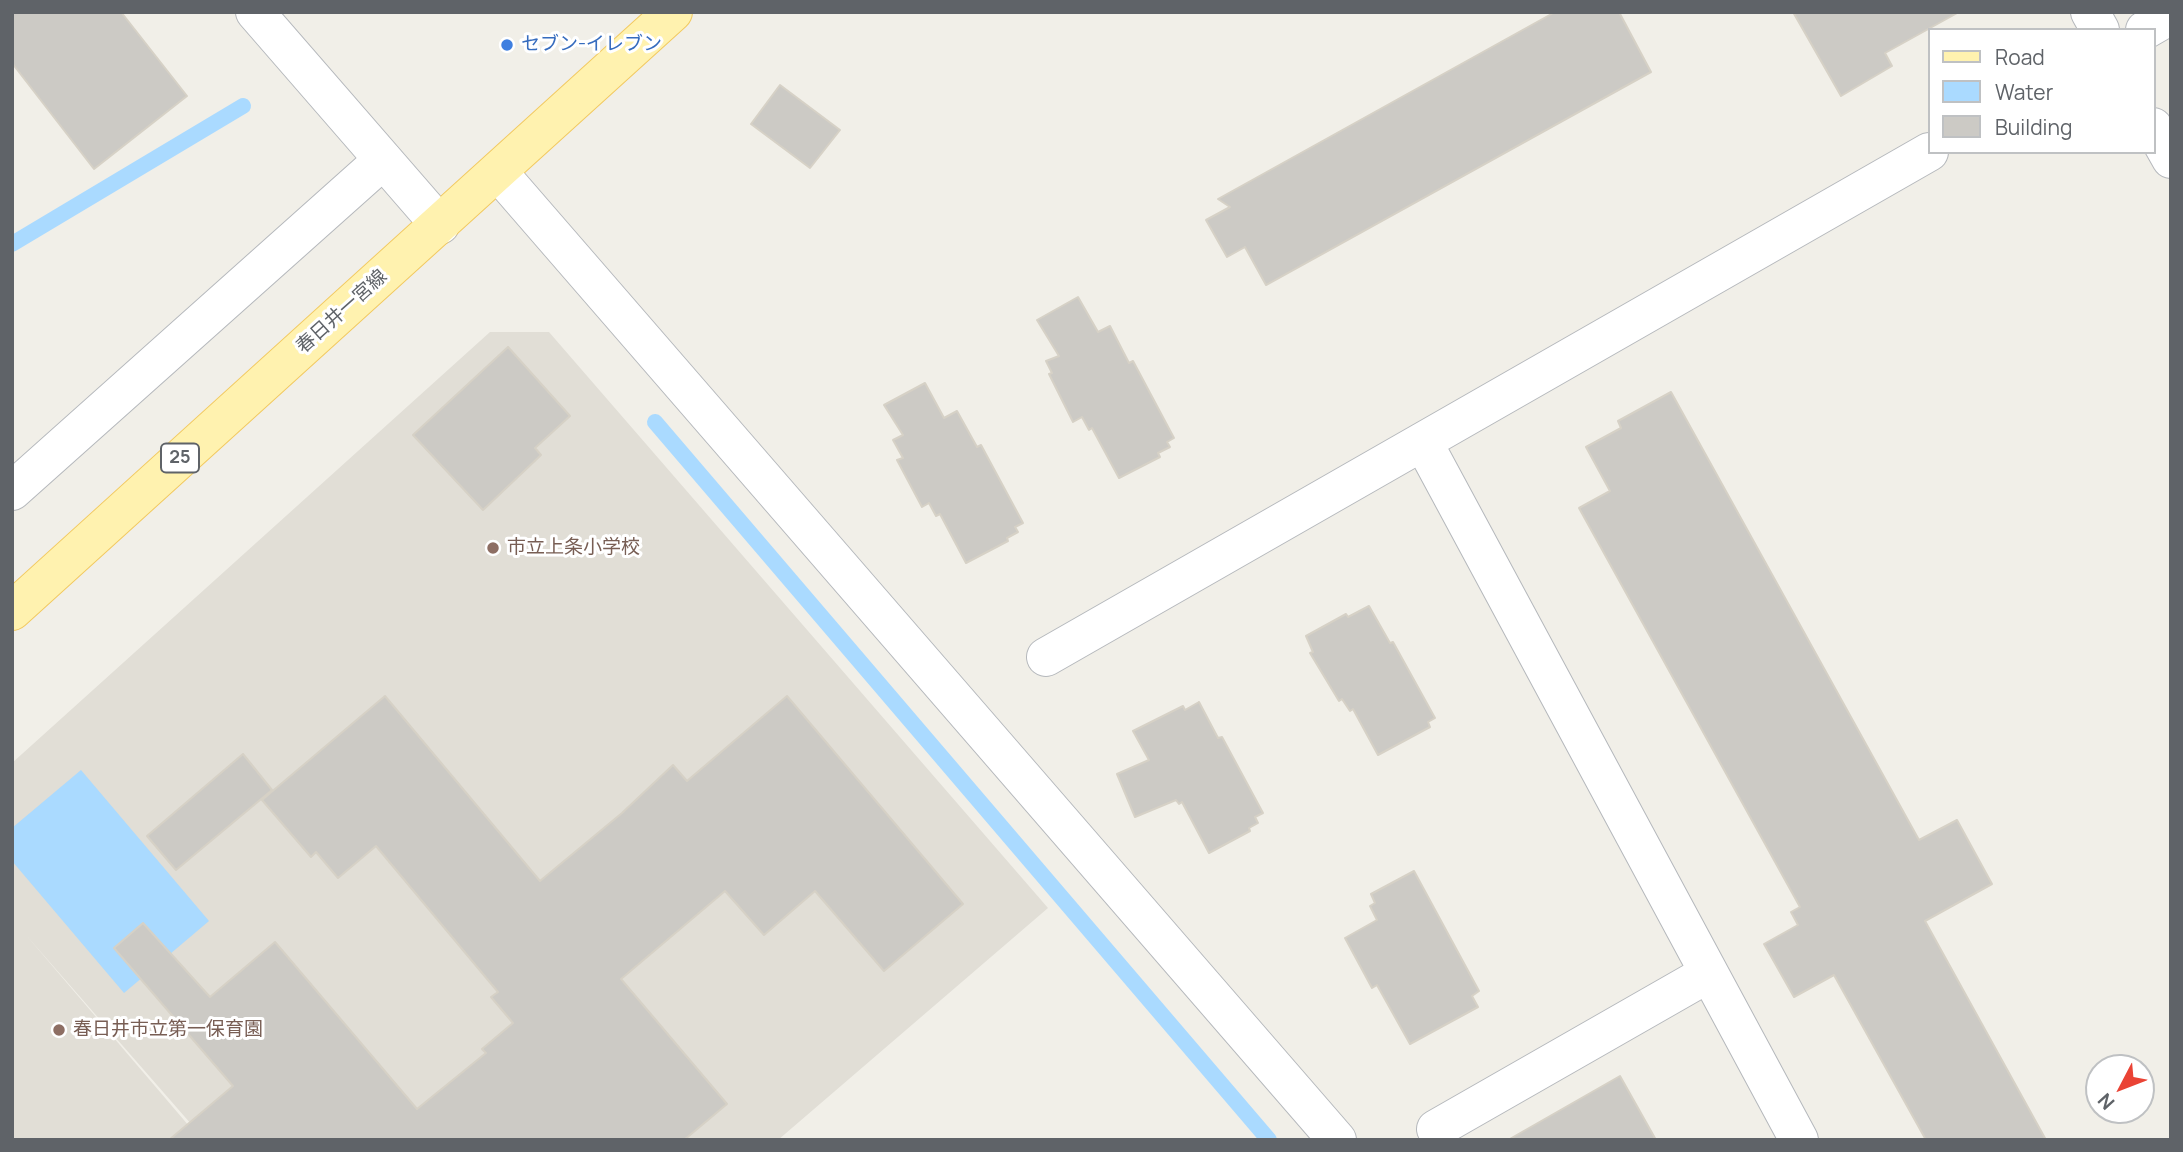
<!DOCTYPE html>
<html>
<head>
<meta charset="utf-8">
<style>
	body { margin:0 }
	#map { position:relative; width:2183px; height:1152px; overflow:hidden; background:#f1efe8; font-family:Manrope,sans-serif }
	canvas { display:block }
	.frame { position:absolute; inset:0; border:14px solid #5f6368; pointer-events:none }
	.legend { position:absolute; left:1928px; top:28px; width:228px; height:126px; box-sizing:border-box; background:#fff; border:2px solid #bfc1c3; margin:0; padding:9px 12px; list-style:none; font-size:21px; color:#5f6368 }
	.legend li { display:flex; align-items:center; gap:14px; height:35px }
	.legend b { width:35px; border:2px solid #bfc1c3 }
	.north { position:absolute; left:2085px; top:1054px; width:70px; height:70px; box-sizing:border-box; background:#fff; border:2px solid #bfc1c3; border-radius:50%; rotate:228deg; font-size:19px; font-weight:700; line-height:28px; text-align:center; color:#5f6368 }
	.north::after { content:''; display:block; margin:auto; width:24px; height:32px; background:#ea4335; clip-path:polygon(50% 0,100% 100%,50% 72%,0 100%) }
</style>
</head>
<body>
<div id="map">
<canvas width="2183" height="1152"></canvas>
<div class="frame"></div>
<ul class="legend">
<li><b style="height:9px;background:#fff2af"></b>Road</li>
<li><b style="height:19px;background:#aadaff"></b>Water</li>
<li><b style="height:19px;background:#cccac5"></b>Building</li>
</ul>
<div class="north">N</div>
</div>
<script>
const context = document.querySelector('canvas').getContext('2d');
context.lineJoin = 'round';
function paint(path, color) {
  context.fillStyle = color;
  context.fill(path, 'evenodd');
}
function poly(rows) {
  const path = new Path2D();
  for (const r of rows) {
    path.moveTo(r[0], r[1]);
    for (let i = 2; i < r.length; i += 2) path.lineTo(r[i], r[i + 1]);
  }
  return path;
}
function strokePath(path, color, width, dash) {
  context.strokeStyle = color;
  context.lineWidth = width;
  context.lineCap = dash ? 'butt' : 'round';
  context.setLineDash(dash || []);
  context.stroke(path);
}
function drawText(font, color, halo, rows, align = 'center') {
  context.font = font + ' Manrope,"Noto Sans JP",sans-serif';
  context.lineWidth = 6;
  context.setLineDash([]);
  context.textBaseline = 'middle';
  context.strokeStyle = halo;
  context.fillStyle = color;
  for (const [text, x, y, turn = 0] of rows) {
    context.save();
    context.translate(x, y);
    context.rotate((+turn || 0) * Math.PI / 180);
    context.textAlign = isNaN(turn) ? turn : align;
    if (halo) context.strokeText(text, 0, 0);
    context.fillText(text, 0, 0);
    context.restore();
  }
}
paint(poly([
	[490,332,549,332,1048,908,778,1140,205,1140,26,935,201,1140,12,1140,12,763]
]), '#e1ded6');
paint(poly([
	[81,770,209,921,124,993,12,861,12,828]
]), '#aadaff');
strokePath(poly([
	[12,244,243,106],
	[655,422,1269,1140]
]), '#aadaff', 16);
const building = poly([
	[12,12,121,12,187,96,94,169,12,63,12,12],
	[1555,12,1619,12,1651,72,1266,285,1245,247,1227,257,1206,220,1230,207,1218,199,1555,12],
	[1793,12,1959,12,1885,53,1892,66,1841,96,1793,12],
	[780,85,840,130,810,168,751,124,780,85],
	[1078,297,1098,332,1110,326,1129,363,1133,361,1174,438,1167,442,1170,447,1158,453,1160,457,1119,478,1092,428,1089,430,1082,417,1073,422,1049,374,1052,373,1046,361,1059,356,1037,320,1078,297],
	[508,347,570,416,535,448,541,455,483,510,413,435,508,347],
	[925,383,944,418,957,411,977,447,981,445,1023,523,1015,527,1018,532,1007,538,1008,541,966,563,940,514,936,516,929,503,922,507,897,460,903,458,893,440,903,435,884,405,925,383],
	[1671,392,1919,840,1957,820,1992,884,1925,921,2046,1140,1926,1140,1834,975,1794,997,1764,944,1798,925,1791,912,1800,907,1579,508,1610,491,1586,447,1621,428,1618,421,1671,392],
	[1369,606,1390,643,1393,642,1435,718,1428,722,1430,727,1378,755,1353,709,1350,711,1342,699,1339,701,1310,653,1313,652,1306,636,1346,614,1348,617,1369,606],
	[385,696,540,881,622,813,673,765,687,781,787,696,963,904,884,971,815,891,764,935,725,891,621,979,727,1104,684,1140,169,1140,233,1086,114,948,143,923,210,997,275,942,417,1109,486,1053,482,1049,513,1023,491,997,498,992,376,846,338,878,316,852,311,857,262,800,385,696],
	[1199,702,1218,738,1222,737,1263,813,1255,817,1258,823,1249,828,1250,831,1209,853,1182,802,1179,804,1176,800,1135,817,1117,774,1149,760,1133,731,1183,706,1185,710,1199,702],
	[243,754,272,790,176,870,147,836,243,754],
	[1414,871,1479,991,1472,996,1478,1007,1410,1044,1377,985,1372,988,1345,938,1377,920,1370,906,1375,903,1371,894,1414,871],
	[1620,1076,1656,1140,1508,1140,1620,1076]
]);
paint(building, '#cccac5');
strokePath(building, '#d6d1c6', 2);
const minor = poly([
	[2090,12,2100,30],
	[2145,30,2171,15],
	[2153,127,2171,159],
	[1423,442,1799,1140],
	[12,491,383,160],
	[1046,657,1929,152],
	[1436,1129,1709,973]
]);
const tertiary = poly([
	[255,12,440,225],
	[498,172,1337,1140]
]);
const primary = poly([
	[12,611,673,12]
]);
strokePath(minor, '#b5b8bc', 40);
strokePath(tertiary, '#b5b8bc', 40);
strokePath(primary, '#f2c960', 40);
strokePath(minor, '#fff', 38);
strokePath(tertiary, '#fff', 38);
strokePath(primary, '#fff2af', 38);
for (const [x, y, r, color] of [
	[507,45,7,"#3f7fe0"],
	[493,548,7,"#8d6e63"],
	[59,1030,7,"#8d6e63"]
]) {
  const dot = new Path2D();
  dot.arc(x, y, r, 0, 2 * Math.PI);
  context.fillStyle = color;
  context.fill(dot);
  strokePath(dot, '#fff', 2.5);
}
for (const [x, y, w] of [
	[180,458,38]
]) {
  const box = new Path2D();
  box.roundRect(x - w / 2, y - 14.5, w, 29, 5);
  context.fillStyle = '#fff';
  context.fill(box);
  strokePath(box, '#5f6368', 2);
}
drawText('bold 18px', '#5f6368', null, [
	["25",180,458]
]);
drawText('19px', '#366cbe', '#fff', [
	["セブン-イレブン",521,45]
], 'left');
drawText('19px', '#5f6368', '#fff', [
	["春日井一宮線",342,312,-42]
]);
drawText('19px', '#785e54', '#fff', [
	["市立上条小学校",507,548],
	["春日井市立第一保育園",73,1030]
], 'left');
</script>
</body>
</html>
